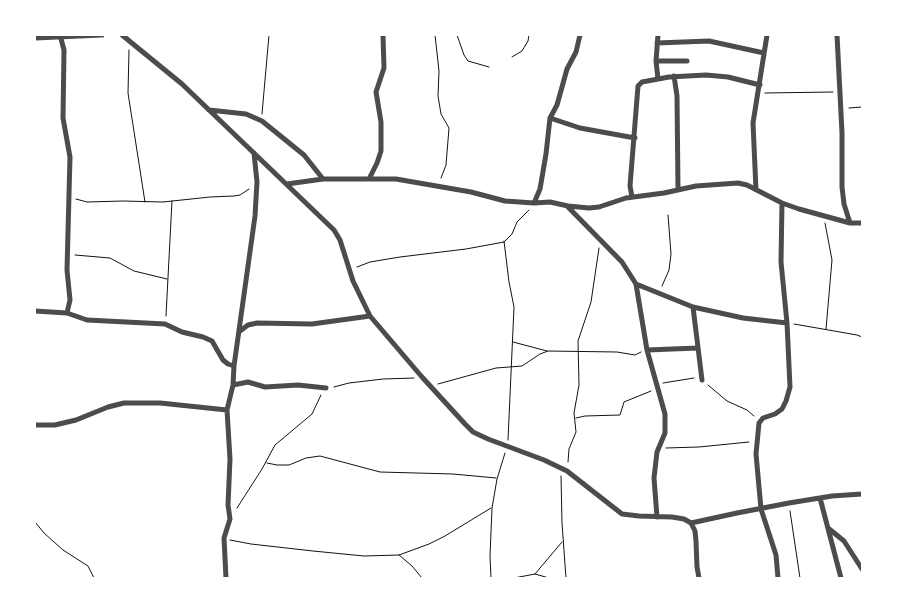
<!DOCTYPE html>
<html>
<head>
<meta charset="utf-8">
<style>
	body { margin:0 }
	#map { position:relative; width:897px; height:613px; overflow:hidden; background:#fff; font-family:"Fira Sans",sans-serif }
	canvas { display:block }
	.frame { position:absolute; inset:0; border:36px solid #fff; pointer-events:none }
</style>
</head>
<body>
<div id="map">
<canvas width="897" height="613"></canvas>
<div class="frame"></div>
</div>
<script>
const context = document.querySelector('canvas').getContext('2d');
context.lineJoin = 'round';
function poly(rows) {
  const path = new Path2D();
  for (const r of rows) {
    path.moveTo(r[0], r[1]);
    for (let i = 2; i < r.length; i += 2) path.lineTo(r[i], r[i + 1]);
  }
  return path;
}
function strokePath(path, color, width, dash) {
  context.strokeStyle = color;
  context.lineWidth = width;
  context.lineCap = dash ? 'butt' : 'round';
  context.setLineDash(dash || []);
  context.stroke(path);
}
strokePath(poly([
	[435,35,439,71,438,96,441,114,449,128,446,165,441,178],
	[457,35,464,55,468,61,489,67],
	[129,50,128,93,145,202],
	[512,57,522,51,528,41,529,35],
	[765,93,833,92],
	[849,108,862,107],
	[262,114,269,35],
	[76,199,87,202,123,201,163,202,210,197,234,196,240,195,249,189],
	[825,223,832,260,826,329],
	[504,241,509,282,514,307,508,440],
	[75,255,110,258,134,271,167,279],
	[357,267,370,262,400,257,466,249,504,242,512,234,517,222,529,210],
	[662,286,669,270,671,254,668,215],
	[166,316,172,201],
	[794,324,857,335,862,337],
	[513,342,547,351],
	[663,383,694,378],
	[438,384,496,368,522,366,540,354,548,351,617,352,635,355,641,352],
	[708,385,727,401,747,410,754,416],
	[334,387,349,383,383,379,414,378],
	[576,418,585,416,620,415,624,402,651,391],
	[666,448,699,447,749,442],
	[568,462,569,449,576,432,574,413,579,385,578,341,591,302,599,248],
	[267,463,277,465,289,465,306,458,320,456,380,472,453,474,496,478],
	[561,476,562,523,566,578],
	[237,508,262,469,275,445,312,414,321,395],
	[790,511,800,578],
	[35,522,44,533,63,550,88,566,94,578],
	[230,540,251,544,313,551,364,556,399,555,429,544,445,536,491,508],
	[399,555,412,566,422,578],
	[535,574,562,542],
	[491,578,490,556,492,508,497,479,505,453],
	[514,578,535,574,549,578]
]), '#111', 1);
strokePath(poly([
	[60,35,64,50,63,118,70,157,67,270,70,300,67,313],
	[122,35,182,84,334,230,340,240,353,281,370,316,422,377,465,424,473,432,488,439,544,460,567,471,622,514,639,516,672,517,684,519,691,523,695,531,696,541,697,567,699,578],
	[837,35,842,133,842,187,844,204,850,223],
	[35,38,102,35],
	[657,43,709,41,764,53],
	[656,61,687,61],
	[674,76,677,96,678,189],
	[658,79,656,61,658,35],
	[209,110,246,114,262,121,304,155,323,179],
	[550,118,580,128,635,138],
	[370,177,377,163,381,151,381,122,376,92,384,68,383,35],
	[287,184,323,179,396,179,471,192,505,201,534,203,550,202,568,206,589,208,599,207,626,198,664,193,696,186,738,183,747,185,782,203,799,209,850,223,862,223],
	[756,190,753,123,767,35],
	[632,197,630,186,638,86,642,82,669,77,706,75,728,77,760,85],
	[534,203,540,189,546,154,550,118,557,105,567,69,576,52,580,35],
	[568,207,622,262,636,284,647,350,665,414,665,433,657,452,654,478,657,517],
	[636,284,693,307,743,318,787,323],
	[693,307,702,380],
	[35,311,67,313,87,320,165,324,182,332,203,337,212,341,223,360,228,364,234,366],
	[240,331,248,325,257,323,312,324,370,316],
	[647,350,698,348],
	[233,385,248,382,265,387,298,385,326,388],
	[35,425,55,425,76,420,108,407,124,403,160,403,227,410],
	[820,498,841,578],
	[691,523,737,513,789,503,832,496,862,494],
	[828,528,844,541,862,569],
	[226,578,224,538,230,519,228,505,230,459,227,410,233,385,234,366,255,216,257,182,254,153],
	[778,578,776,555,761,509,756,454,759,423,763,418,775,414,782,409,786,401,790,387,787,323,781,262,782,203]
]), '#4c4c4c', 5);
</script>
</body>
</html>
